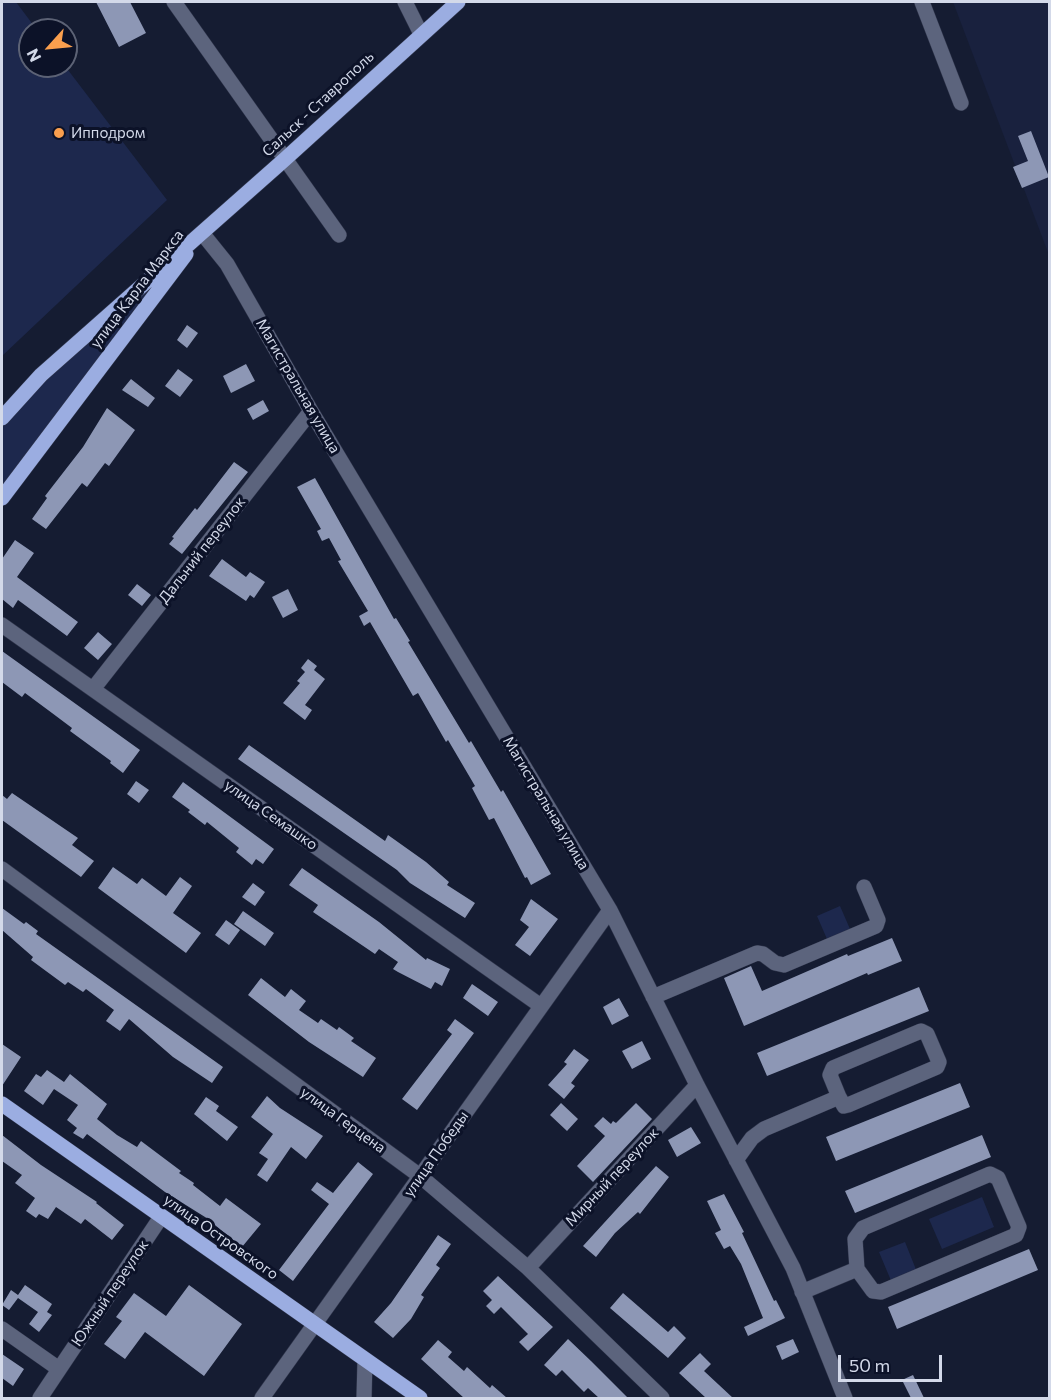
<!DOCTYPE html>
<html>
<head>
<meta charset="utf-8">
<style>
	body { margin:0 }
	#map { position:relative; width:1051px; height:1400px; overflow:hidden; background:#151c32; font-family:Commissioner,sans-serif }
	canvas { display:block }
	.frame { position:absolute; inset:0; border:3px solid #d3d9e9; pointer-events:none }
	.north { position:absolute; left:18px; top:18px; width:60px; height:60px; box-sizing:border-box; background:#0c1228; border:2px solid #5c6275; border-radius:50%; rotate:243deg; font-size:16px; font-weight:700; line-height:24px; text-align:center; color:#d3d9e9 }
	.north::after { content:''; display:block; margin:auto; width:21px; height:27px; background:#fa9f4e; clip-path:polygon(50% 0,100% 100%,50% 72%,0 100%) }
	.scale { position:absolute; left:838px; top:1355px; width:104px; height:27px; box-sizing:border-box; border:3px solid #d3d9e9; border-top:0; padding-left:8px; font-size:18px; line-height:21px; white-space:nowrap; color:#d3d9e9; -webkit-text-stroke:4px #0c1228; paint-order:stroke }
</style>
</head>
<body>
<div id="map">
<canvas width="1051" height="1400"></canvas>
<div class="frame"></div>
<div class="north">N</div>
<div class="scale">50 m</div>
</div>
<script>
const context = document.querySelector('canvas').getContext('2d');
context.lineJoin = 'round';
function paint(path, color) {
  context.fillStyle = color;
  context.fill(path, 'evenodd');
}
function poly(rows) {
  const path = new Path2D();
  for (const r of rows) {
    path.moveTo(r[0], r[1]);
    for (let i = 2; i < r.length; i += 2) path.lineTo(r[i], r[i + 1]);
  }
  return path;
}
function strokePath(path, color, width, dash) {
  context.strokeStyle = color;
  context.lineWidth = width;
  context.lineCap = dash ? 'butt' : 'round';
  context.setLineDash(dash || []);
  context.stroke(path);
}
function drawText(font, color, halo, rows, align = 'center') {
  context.font = font + ' Commissioner,sans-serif';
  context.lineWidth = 6;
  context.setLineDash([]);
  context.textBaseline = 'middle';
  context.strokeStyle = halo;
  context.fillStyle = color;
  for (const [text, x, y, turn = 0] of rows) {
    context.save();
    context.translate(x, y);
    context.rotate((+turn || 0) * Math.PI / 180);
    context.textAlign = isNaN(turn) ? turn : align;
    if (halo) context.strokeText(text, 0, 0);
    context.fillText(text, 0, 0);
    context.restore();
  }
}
paint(poly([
	[953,2,1049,2,1049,255]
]), '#19213e');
paint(poly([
	[2,2,16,2,37,30,30,30,30,66,65,66,167,200,2,356],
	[202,233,2,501,2,418],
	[840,906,850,929,827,939,817,916],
	[982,1197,994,1227,942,1249,929,1219],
	[905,1242,917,1272,892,1283,879,1252]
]), '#1d284d');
paint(poly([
	[96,2,130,2,146,33,119,47],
	[1031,131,1049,177,1022,188,1013,167,1028,161,1018,136],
	[187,325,198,333,187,348,177,340],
	[246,364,255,381,231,393,223,376],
	[178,369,193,380,180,397,165,386],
	[131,379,155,398,148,407,122,390],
	[263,400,269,411,253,420,247,409],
	[107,408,135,430,109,466,105,463,87,487,82,483,46,529,32,519,47,498,45,496,83,447],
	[234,462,248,472,182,554,169,544,174,538,172,537,195,508,197,510],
	[315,478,394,619,396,618,410,641,408,642,469,743,471,741,501,792,503,790,551,874,531,885,527,877,525,878,494,818,489,820,472,788,475,786,448,740,446,742,418,693,413,696,370,622,364,626,359,616,368,611,338,561,341,560,329,538,322,541,317,531,321,529,297,487],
	[15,540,34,553,17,577,78,622,67,636,18,600,13,608,2,599,2,559],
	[222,559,246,577,250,572,265,582,254,598,250,595,246,601,209,576],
	[137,584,151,595,142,606,128,595],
	[288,589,298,610,283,618,272,597],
	[98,632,112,644,98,660,84,648],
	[2,651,140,750,123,773,110,763,111,761,70,731,72,728,52,713,25,693,22,697,2,682],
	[308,659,317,666,314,670,325,679,305,705,312,710,305,720,283,703,300,683,297,681,305,672,301,668],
	[249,745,385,841,388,835,426,862,449,882,447,885,475,903,465,918,410,883,397,870,238,759],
	[136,781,149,790,139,803,127,794],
	[183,782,274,849,263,864,256,859,252,865,236,852,239,848,207,822,205,825,188,812,190,810,172,797],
	[12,793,78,838,72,845,94,861,81,877,2,820,2,795,7,799],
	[113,867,137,884,142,878,166,896,180,877,192,886,173,913,201,933,186,953,98,888],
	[302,868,379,922,426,960,427,958,450,969,442,986,435,982,431,989,398,972,393,969,398,962,379,949,375,954,313,912,318,905,289,885],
	[253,883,265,892,255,906,242,897],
	[531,899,558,919,530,956,515,945,529,927,520,920],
	[2,908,24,924,26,922,38,931,36,934,223,1067,212,1083,173,1057,129,1019,120,1031,106,1021,114,1010,86,989,83,992,68,982,65,985,31,960,33,957,2,930],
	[243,911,274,933,265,946,234,924],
	[226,920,240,930,229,945,215,935],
	[892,938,902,961,868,975,867,973,744,1026,724,978,751,966,762,991,847,954,848,956],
	[261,978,285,997,291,989,306,1001,299,1010,318,1023,321,1019,337,1030,339,1027,354,1038,351,1041,376,1058,363,1077,309,1042,248,995],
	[472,984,498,1002,488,1016,463,998],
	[919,987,929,1011,767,1076,757,1053],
	[619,998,629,1016,612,1025,603,1007],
	[455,1019,474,1033,417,1110,402,1099,452,1034,447,1030],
	[642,1041,651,1059,632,1069,622,1051],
	[2,1044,21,1057,2,1086],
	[574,1049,589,1060,571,1083,575,1086,564,1099,548,1085,567,1064,564,1062],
	[47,1070,64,1082,70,1074,107,1104,97,1119,117,1135,137,1147,141,1141,181,1171,179,1173,194,1183,193,1185,220,1206,226,1198,261,1224,242,1247,205,1217,165,1192,87,1134,83,1139,73,1133,77,1128,67,1120,78,1105,54,1089,43,1105,24,1091,36,1074,41,1077],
	[960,1083,970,1107,836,1161,826,1137],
	[267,1096,280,1108,323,1136,306,1159,291,1147,267,1182,257,1175,268,1159,259,1153,273,1134,251,1117],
	[206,1097,219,1106,216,1111,238,1127,227,1141,194,1114],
	[561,1103,578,1119,567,1131,550,1115],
	[636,1103,652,1119,593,1182,577,1166,605,1136,594,1126,603,1117,611,1124,613,1121,616,1123],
	[691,1127,701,1143,677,1157,668,1140],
	[2,1135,41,1165,97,1202,96,1203,124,1225,112,1240,85,1219,81,1224,56,1207,48,1219,39,1214,36,1218,26,1211,35,1198,15,1183,22,1175,2,1161],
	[982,1135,991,1157,855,1213,845,1191],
	[358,1162,373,1174,293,1281,279,1270,329,1204,311,1190,317,1182,333,1193],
	[656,1166,669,1177,640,1214,638,1212,615,1233,596,1257,583,1246],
	[724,1194,744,1232,742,1233,774,1301,776,1300,785,1318,748,1336,744,1327,763,1318,741,1264,730,1246,724,1249,715,1233,721,1230,707,1201],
	[438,1235,451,1244,436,1265,440,1268,421,1295,424,1297,411,1319,393,1338,374,1322,391,1303],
	[1029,1249,1038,1270,897,1329,888,1307],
	[498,1276,553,1327,528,1351,519,1342,528,1334,501,1307,494,1314,486,1306,492,1300,483,1291],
	[25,1285,52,1304,47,1312,52,1315,39,1332,29,1324,38,1312,18,1298,9,1310,2,1305,11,1290,18,1295],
	[189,1285,242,1324,204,1376,145,1332,125,1359,104,1344,122,1321,116,1317,134,1293,166,1316],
	[623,1293,668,1332,674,1326,686,1338,668,1358,610,1308],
	[568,1339,591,1361,628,1398,599,1398,588,1388,584,1392,562,1370,556,1376,544,1365],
	[793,1339,799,1352,782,1360,776,1346],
	[438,1340,452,1352,448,1357,464,1371,467,1367,490,1388,492,1385,507,1398,464,1398,421,1359],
	[700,1353,711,1364,704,1371,733,1398,706,1398,679,1373],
	[2,1354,24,1369,13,1386,2,1378],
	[913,1375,924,1398,911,1398,902,1380]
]), '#8d97b5');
const minor = poly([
	[174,2,339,235],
	[405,2,421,34],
	[922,2,961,103],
	[202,233,227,264,311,411,610,910,697,1085,793,1268,845,1398],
	[2,625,541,1006],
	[93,689,311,411],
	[2,869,420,1176,528,1268,662,1398],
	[653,997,757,953,763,954,775,963,784,965,876,926,878,920,864,887],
	[736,1160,752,1138,764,1129,839,1097,830,1075,833,1068,921,1031,927,1034,939,1062,937,1067,848,1105,844,1106,839,1097],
	[528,1268,697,1085],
	[802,1292,857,1269,873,1291,881,1292,1016,1235,1019,1227,998,1178,990,1174,863,1228,855,1239,857,1269],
	[2,1329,59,1369],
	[40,1398,161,1217],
	[262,1398,610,910],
	[364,1398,365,1360]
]);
const major = poly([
	[2,418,41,375,284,160,458,2],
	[2,498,186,254],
	[2,1104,420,1398]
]);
strokePath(minor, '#30364c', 16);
strokePath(major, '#30364c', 16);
strokePath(minor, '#5c647d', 15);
strokePath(major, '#9bade1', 15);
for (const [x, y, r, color] of [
	[59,133,6,"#fa9f4e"]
]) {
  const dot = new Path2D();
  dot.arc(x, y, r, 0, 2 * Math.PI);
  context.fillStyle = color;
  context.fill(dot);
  strokePath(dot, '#0c1228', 2);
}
drawText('15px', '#d3d9e9', '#0c1228', [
	["Сальск - Ставрополь",318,104,-43],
	["улица Карла Маркса",137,289,-53],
	["Магистральная улица",298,386,60],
	["Дальний переулок",202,550,-52],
	["Магистральная улица",546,803,59],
	["улица Семашко",271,815,35],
	["улица Герцена",343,1120,36],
	["улица Победы",436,1154,-55],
	["Мирный переулок",612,1177,-47],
	["улица Островского",221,1237,35],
	["Южный переулок",110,1293,-56]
]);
drawText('15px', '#d3d9e9', '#0c1228', [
	["Ипподром",71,133]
], 'left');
</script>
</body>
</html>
